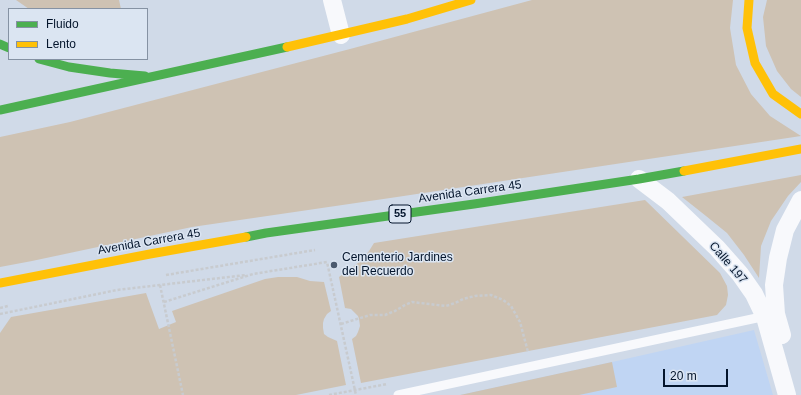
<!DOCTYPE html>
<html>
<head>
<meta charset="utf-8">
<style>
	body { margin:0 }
	#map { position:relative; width:801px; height:395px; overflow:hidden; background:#d0dae8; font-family:Helvetica,sans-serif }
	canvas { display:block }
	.legend { position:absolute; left:8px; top:8px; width:140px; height:52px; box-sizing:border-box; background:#dbe5f2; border:1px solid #8592a3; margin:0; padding:5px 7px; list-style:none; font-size:12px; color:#04152c }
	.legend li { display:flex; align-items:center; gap:8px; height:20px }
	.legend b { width:20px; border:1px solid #8592a3 }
	.scale { position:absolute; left:663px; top:369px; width:65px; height:18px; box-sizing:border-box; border:2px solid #04152c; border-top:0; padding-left:5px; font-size:12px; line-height:14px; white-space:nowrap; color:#04152c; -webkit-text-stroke:3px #dbe5f2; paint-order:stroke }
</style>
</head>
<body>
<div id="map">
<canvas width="801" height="395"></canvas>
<ul class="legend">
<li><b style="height:5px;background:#4caf50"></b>Fluido</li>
<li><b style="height:5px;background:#ffc107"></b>Lento</li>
</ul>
<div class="scale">20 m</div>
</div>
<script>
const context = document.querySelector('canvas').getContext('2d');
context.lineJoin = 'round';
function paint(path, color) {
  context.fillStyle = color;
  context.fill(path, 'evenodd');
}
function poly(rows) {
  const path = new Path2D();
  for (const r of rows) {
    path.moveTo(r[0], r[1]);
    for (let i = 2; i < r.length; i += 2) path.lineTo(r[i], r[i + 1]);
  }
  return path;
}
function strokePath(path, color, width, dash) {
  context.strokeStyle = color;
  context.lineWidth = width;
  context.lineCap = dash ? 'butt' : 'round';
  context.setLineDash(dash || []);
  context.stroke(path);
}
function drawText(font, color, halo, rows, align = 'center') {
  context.font = font + ' Helvetica,sans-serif';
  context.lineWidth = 3;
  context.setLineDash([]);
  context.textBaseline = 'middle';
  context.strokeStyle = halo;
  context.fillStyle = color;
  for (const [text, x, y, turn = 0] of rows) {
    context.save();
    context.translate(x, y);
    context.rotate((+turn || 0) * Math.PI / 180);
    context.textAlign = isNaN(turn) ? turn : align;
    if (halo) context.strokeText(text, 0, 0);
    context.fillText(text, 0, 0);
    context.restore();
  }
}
paint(poly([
	[754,330,773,395,460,395,612,362]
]), '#c0d5f3');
paint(poly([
	[16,0,119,0,121,9,29,9],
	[532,0,733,0,730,28,736,65,751,94,770,116,801,136,397,197,192,227,32,261,0,267,0,137,70,122,350,49],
	[767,0,801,0,801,97,791,89,777,71,766,46,763,17],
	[801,175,801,182,788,196,771,221,761,246,759,278,744,255,727,233,706,216,682,197],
	[645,200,720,273,727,286,728,295,726,305,717,315,361,383,352,339,356,336,358,332,360,326,359,319,358,316,351,309,345,308,339,277,362,260,369,251,374,243],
	[278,277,297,277,310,281,324,282,331,311,327,314,324,319,323,323,323,328,324,334,328,337,337,341,346,385,296,395,0,395,0,333,11,317,146,293,159,329,176,322,172,311,265,279],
	[612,362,617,387,579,395,460,395]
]), '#cec2b3');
strokePath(poly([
	[166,275,315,250],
	[160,285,183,395],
	[164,302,253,274,327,262,356,395],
	[0,308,8,306],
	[0,314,117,290,246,275],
	[341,324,370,315,385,315,395,311,405,305,412,302,446,306,455,303,463,299,475,296,491,295,503,300,511,306,520,322,528,352],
	[329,395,387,384]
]), '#c8cbcf', 2.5, [3, 2]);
strokePath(poly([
	[398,395,766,316]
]), '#f8f9fc', 9);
strokePath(poly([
	[332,0,341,35],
	[639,179,668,201,717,248,740,274,754,294,765,317,787,395],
	[782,335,776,314,774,285,778,258,785,230,801,200]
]), '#f8f9fc', 18);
strokePath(poly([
	[0,44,9,48],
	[39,59,69,67,110,73,145,76],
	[0,110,287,47],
	[246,237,266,233,474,204,639,179,684,171]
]), '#4caf50', 9);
strokePath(poly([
	[749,0,747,28,755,63,773,94,801,114],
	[287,47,407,19,471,0],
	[684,171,801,149],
	[0,283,150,254,246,237]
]), '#ffc107', 9);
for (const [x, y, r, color] of [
	[334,265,4,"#4b5a6e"]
]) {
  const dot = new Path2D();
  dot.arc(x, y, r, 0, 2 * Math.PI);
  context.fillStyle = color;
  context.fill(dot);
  strokePath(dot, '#dbe5f2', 1.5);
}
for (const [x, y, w] of [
	[400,214,22]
]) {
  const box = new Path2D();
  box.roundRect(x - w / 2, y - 9, w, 18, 3);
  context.fillStyle = '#dbe5f2';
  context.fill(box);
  strokePath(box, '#04152c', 1);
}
drawText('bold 11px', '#04152c', null, [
	["55",400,214]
]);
drawText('12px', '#04152c', '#dbe5f2', [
	["Avenida Carrera 45",470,192,-8],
	["Avenida Carrera 45",149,242,-10],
	["Calle 197",728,263,49]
]);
drawText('12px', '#04152c', '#dbe5f2', [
	["Cementerio Jardines",342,258],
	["del Recuerdo",342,272]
], 'left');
</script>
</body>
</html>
